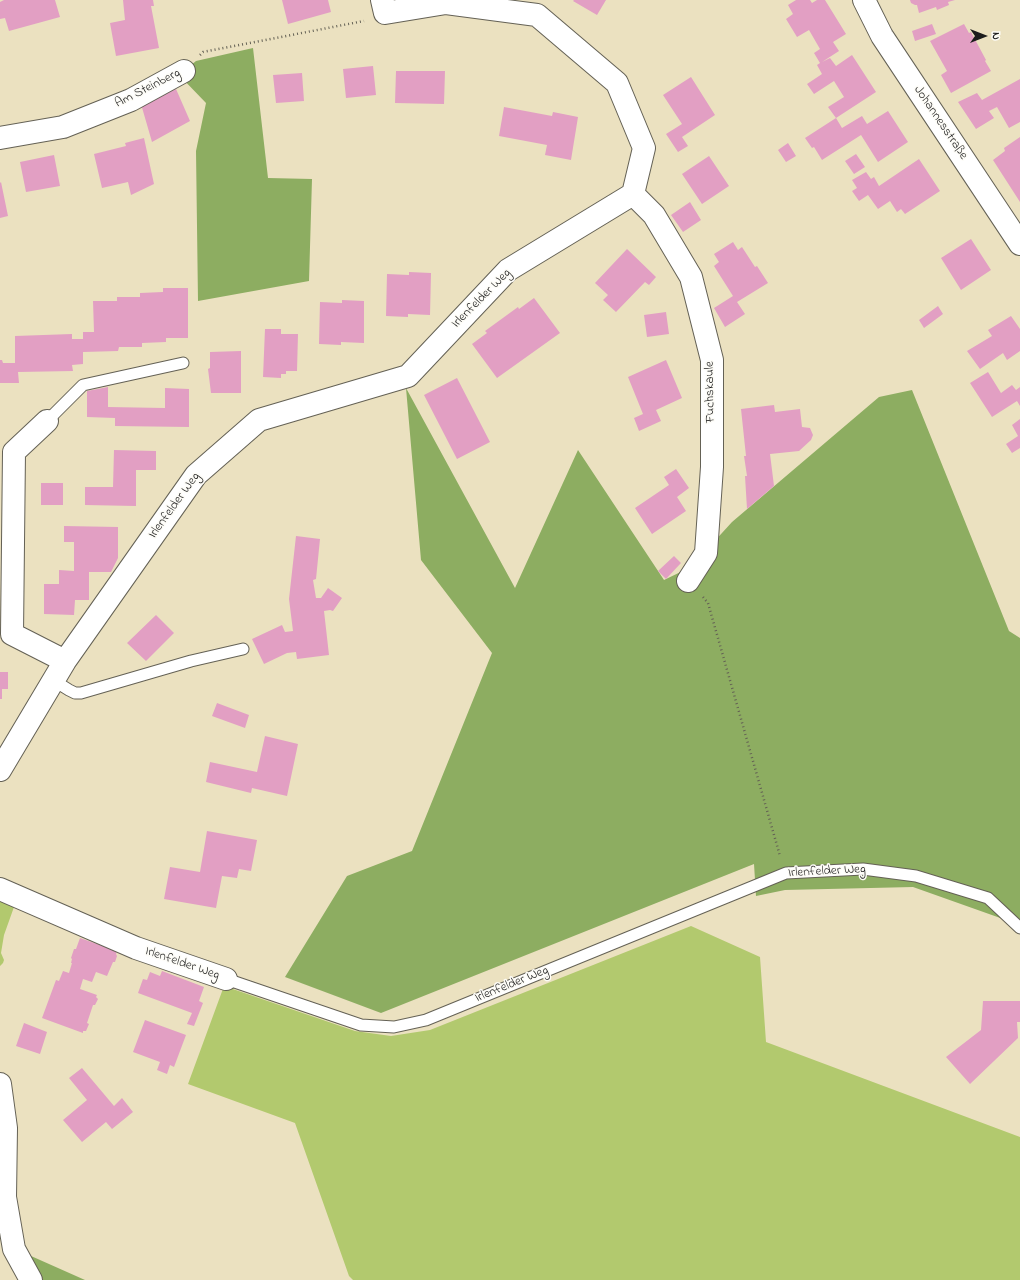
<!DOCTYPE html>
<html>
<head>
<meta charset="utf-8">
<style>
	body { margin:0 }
	#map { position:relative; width:1020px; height:1280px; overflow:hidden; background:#ebe1c0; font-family:"Indie Flower",sans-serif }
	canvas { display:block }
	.north { position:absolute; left:964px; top:16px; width:40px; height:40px; -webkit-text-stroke:3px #fdfcf7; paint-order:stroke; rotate:90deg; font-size:11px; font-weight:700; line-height:16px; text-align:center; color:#1c1c1c }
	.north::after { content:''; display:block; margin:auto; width:14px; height:18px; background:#1c1c1c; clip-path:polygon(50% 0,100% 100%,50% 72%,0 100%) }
</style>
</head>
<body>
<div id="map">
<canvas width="1020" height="1280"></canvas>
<div class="north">N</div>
</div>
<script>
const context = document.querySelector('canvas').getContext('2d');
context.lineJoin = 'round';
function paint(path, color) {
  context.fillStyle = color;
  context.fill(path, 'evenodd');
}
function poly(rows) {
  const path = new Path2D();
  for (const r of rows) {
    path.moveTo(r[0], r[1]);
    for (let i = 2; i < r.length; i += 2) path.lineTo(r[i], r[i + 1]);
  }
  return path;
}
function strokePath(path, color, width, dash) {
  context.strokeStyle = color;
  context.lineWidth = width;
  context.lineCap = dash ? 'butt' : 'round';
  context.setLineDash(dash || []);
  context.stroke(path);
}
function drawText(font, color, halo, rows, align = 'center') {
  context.font = font + ' "Indie Flower",sans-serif';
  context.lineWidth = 3;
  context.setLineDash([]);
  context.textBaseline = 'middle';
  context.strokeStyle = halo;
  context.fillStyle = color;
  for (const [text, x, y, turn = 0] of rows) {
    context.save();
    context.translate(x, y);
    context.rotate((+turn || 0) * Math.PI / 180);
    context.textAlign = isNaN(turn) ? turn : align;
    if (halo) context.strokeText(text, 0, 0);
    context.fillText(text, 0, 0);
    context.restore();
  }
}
paint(poly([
	[0,896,14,907,4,935,1,953,4,960,3,963,0,966],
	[691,926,760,957,766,1042,1020,1137,1020,1280,353,1280,349,1276,295,1123,188,1084,224,986,355,1031,391,1036,430,1030]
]), '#b2c96e');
paint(poly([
	[253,48,268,178,312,179,309,281,198,301,196,151,206,103,179,75,196,61],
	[406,388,515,588,578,450,664,580,691,567,732,522,879,397,912,390,1009,631,1020,638,1020,925,913,887,785,890,756,896,754,864,381,1013,285,977,347,876,412,851,492,653,421,560],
	[31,1256,85,1280,43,1280]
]), '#8dad61');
paint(poly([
	[4,0,55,0,60,17,9,31,5,18,0,19,0,2],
	[123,0,153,0,154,6,151,6,159,48,116,56,110,23,125,20],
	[282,0,328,0,331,12,288,24],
	[574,0,606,0,597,15,573,1],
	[796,0,810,0,812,3,817,0,825,0,846,34,833,42,839,51,822,62,830,58,836,66,852,55,876,92,836,118,828,107,844,97,834,81,814,94,807,84,822,74,817,65,820,63,814,53,820,49,809,30,797,37,786,19,793,14,788,5],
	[910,0,955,0,948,2,949,5,937,10,936,7,919,13,917,5,915,5,911,3],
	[932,24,936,34,915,41,912,31],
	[964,24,969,33,971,32,986,60,985,61,991,71,951,93,941,75,947,71,930,41],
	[373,66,376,95,346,98,343,69],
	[396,71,445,71,444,104,395,103],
	[302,73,304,101,276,103,273,75],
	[691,77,715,115,682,137,688,146,678,152,666,134,682,124,663,95],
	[1020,79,1020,122,1009,128,997,107,989,111,994,118,976,129,958,102,977,93,982,100],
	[176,89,190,121,152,142,141,104],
	[504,107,552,116,553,112,578,117,571,160,545,155,547,145,499,136],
	[888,111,908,142,878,162,861,135,822,160,814,147,812,148,805,138,836,118,842,128,862,116,867,124],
	[1020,137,1020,202,993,160,1005,151,1004,148],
	[144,138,154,184,131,195,128,182,102,188,94,154,126,146,125,143],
	[788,143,796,156,786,162,778,150],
	[856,154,865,167,854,174,845,161],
	[54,155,60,186,26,192,20,162],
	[709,156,729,186,702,204,682,174],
	[919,159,940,191,905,214,901,209,897,212,890,201,878,209,868,195,859,201,852,191,857,188,852,180,866,172,871,179,874,177,879,186],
	[1,182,8,216,0,218,0,183],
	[690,202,701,220,683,232,671,215],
	[971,239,991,270,961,290,941,258],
	[733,242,738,250,742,247,755,267,757,266,768,283,737,302,745,314,725,327,714,308,733,296,714,266,719,262,714,254],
	[627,249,656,277,649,285,645,282,616,312,603,300,608,295,595,283],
	[409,272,431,273,430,315,408,314,408,317,386,316,387,274,409,275],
	[163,288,188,288,188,338,166,338,166,342,142,343,142,347,119,347,118,351,83,352,83,364,72,365,73,371,18,372,19,383,0,383,0,360,2,360,3,363,15,363,15,336,72,334,72,339,83,339,83,332,94,332,93,301,117,301,117,297,140,297,140,293,163,292],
	[534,298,560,333,497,378,472,344,487,333,485,331,518,307,519,309],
	[342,300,364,301,364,343,341,342,341,345,319,344,320,302,342,303],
	[938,306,943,314,924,328,919,320],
	[666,312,669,334,647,337,644,315],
	[1011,316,1020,329,1020,351,1007,360,1003,353,980,369,967,351,992,336,988,330],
	[265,329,281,329,281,334,298,334,297,371,286,371,286,374,281,374,281,378,263,377],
	[241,351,241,393,211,393,208,369,210,368,210,352],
	[666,360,682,398,656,410,661,421,639,431,634,418,643,414,628,377],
	[988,372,1001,393,1012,385,1016,390,1020,387,1020,406,1017,401,992,417,970,383],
	[457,378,490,442,457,459,424,395],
	[108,387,108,407,165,408,165,388,189,389,189,427,115,426,115,418,87,417,87,391],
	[774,405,775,412,800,409,802,427,810,428,813,435,811,440,799,451,770,454,774,486,747,509,745,476,747,476,744,456,746,456,741,409],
	[1020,419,1020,448,1012,453,1006,444,1018,436,1012,425],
	[114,450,156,451,156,470,136,470,136,506,85,505,85,487,113,487],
	[676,469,689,488,677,497,686,511,652,534,635,508,669,485,664,477],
	[41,483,63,483,63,505,41,505],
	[64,526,118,527,118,558,111,572,89,572,89,600,75,600,74,615,44,614,44,584,59,584,59,570,74,571,74,542,64,542],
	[296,536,320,539,316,579,313,580,316,598,321,598,328,588,342,598,333,611,330,610,324,611,329,655,297,659,296,652,287,653,264,664,252,639,282,625,285,632,293,631,289,599],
	[674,556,681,563,666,579,658,571],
	[156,615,174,633,146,661,127,643],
	[0,672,8,672,8,689,2,689,2,699,0,699],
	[217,703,249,715,245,728,212,716],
	[265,736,298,744,287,796,252,788,251,793,206,782,210,762,257,772],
	[207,831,257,840,251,871,239,869,237,878,222,876,216,908,164,899,170,867,200,872],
	[80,938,117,951,116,954,117,956,115,962,113,962,107,976,96,972,92,982,83,979,80,989,97,995,96,997,98,999,95,1005,93,1005,87,1023,89,1024,86,1031,83,1031,83,1033,42,1018,56,980,59,981,63,971,69,973,72,963,71,963,72,959,71,958,74,949,76,949],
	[162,971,204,987,199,1001,203,1003,194,1026,187,1024,192,1013,138,993,143,979,147,980,150,972,160,976],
	[983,1001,1020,1001,1020,1022,1017,1022,1018,1038,970,1084,946,1057,981,1030],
	[145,1020,186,1035,174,1067,170,1065,167,1074,157,1070,160,1062,133,1052],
	[24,1023,47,1032,40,1054,16,1046],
	[82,1068,114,1106,122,1098,133,1112,112,1129,106,1122,82,1142,63,1120,87,1100,69,1078]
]), '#e29fc3');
const lane = poly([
	[47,421,83,385,183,363],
	[53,680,69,690,75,693,81,693,191,661,243,649],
	[226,979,361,1025,394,1027,426,1020,786,873,863,869,916,876,988,898,1020,928]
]);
const street = poly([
	[864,0,882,36,1020,244],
	[0,138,63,127,131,100,184,71],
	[633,194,654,215,691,277,712,360,712,467,706,553,688,581],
	[47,421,14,452,12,634,65,661],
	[0,770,65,661,196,475,259,420,408,376,508,270,633,194,644,148,617,83,537,15,446,3,385,13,382,0],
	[0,889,136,948,226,979],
	[0,1084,6,1128,5,1197,14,1249,31,1280]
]);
strokePath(lane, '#646155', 13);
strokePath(street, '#646155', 24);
strokePath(poly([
	[200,55,203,52,364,21],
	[703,597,708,603,780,856]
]), '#646155', 2.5, [1, 3]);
strokePath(lane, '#fff', 11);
strokePath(street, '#fff', 22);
drawText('13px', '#1c1c1c', '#fdfcf7', [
	["Am Steinberg",148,89,-27],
	["Johannesstraße",940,123,56],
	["Irlenfelder Weg",482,299,-45],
	["Fuchskaule",711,392,-91],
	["Irlenfelder Weg",175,506,-54],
	["Irlenfelder Weg",827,872,-3],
	["Irlenfelder Weg",182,964,19],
	["Irlenfelder Weg",512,985,-22]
]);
</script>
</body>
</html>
